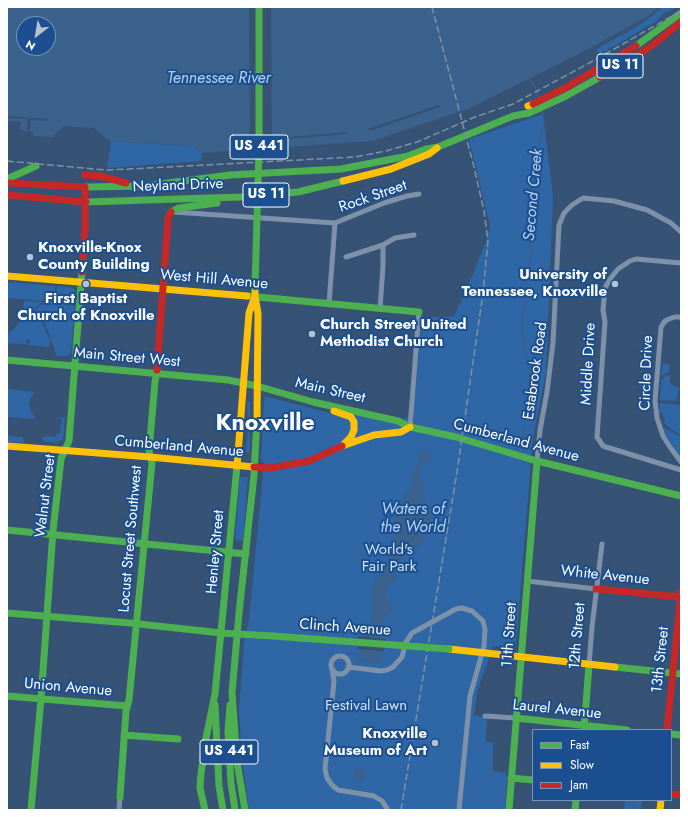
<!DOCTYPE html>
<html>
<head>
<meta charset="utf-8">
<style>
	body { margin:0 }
	#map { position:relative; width:688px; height:817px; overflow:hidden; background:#365274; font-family:Jost,sans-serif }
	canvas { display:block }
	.frame { position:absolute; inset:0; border:8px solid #fff; pointer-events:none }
	.legend { position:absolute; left:532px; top:729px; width:140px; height:72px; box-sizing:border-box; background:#1b4f8f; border:1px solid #7695bc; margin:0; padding:5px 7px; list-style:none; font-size:12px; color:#fff }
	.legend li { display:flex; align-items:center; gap:8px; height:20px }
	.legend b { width:20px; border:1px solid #7695bc }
	.north { position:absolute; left:16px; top:16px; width:40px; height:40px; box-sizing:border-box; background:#1b4f8f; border:1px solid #7695bc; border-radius:50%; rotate:211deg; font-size:11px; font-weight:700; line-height:16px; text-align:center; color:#fff }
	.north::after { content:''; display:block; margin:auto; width:14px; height:18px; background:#b9c2ce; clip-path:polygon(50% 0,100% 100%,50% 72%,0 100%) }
</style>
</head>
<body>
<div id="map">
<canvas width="688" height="817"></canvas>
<div class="frame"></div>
<ul class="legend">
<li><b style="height:5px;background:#4caf50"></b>Fast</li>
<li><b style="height:5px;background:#ffc107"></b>Slow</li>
<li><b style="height:5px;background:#c62828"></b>Jam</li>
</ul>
<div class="north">N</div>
</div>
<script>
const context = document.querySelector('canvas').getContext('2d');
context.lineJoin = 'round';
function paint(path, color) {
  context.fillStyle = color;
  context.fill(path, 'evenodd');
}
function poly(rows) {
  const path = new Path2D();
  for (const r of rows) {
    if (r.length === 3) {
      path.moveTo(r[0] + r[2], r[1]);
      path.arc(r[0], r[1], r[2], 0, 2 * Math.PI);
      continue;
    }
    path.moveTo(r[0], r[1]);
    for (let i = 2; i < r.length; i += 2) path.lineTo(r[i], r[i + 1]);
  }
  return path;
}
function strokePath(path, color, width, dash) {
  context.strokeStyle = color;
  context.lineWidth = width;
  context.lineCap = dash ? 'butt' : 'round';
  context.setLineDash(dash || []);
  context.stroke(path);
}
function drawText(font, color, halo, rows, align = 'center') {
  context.font = font + ' Jost,sans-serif';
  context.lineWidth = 4;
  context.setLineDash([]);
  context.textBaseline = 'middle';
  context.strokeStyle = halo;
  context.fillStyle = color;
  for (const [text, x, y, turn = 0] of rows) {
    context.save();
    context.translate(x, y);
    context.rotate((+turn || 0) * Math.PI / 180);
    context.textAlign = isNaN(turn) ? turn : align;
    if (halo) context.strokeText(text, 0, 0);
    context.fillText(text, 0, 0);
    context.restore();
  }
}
paint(poly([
	[662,7,677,7,667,12,665,12,657,21,602,53,597,52,597,50,601,46,631,30,652,16],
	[543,114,553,196,546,373,533,437,516,643,514,648,493,646,477,692,474,715,487,718,486,741,493,743,493,771,506,773,507,780,505,810,249,810,242,760,239,710,244,642,249,620,264,463,261,461,261,456,264,399,265,397,268,397,334,414,355,415,402,425,405,417,414,419,413,415,422,317,454,317,470,281,486,242,490,226,469,139],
	[111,141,192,146,202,153,201,161,107,168],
	[10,282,55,286,55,291,43,301,7,298,7,284],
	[57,286,73,288,76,291,71,353,67,356,54,356,57,353,55,352,55,350,42,316,44,313,34,311,56,292],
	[24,301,42,302,33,311,23,310],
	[22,315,40,317,50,341,49,347,28,345,30,340,26,339,26,344,7,343,7,332,10,333,10,331,13,329,15,330,14,328,17,325,19,326,18,324],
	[663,363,670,365,669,372,660,377],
	[669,374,670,374,670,384,679,388,676,401,660,400,661,380],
	[7,389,35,392,30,399,29,404,31,411,36,419,7,417],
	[247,401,250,402,250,452,246,452,248,424],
	[660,403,681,405,681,435,668,427,663,422,665,421,662,412,659,413],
	[55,417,65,418,63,439,57,443,43,441,42,438,45,436,56,437,56,434,60,434,61,424,63,422,61,422,62,419,55,418],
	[665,428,681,437,681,458,668,439,663,429],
	[7,435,17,437,23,437,24,443,7,442],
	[240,477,248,477,243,541,235,540],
	[626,800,642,800,641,810,624,810,625,801]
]), '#2f66a5');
paint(poly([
	[7,7,659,7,645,18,581,53,468,109,373,141,202,153,192,146,111,141,104,137,94,128,63,126,61,130,59,130,58,132,56,132,56,135,53,135,53,137,33,136,33,132,20,130,21,122,7,121],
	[24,24,48,24,48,48,24,48],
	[426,450,431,454,431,458,428,462,424,463,419,472,419,478,423,482,424,496,431,514,431,526,427,535,421,544,403,556,398,562,396,568,396,579,391,581,388,585,386,591,387,599,393,606,386,616,382,624,383,648,378,656,374,659,367,658,361,653,358,645,360,636,370,623,373,616,372,591,375,580,387,562,392,552,395,537,394,521,396,511,404,496,412,488,413,471,416,469,420,461,418,457,419,453,422,451],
	[360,653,363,658,370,660,375,659,380,655,384,657,376,663,368,664,359,659,356,655],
	[359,774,6],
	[633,800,638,800,638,810,632,810]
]), '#3b618d');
paint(poly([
	[249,7,271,7,272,151,250,152],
	[439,105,440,107,369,131,368,129],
	[7,116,48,119,47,121,31,120,29,132,27,132,27,119,7,118],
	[347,132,347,134,277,140,277,138],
	[358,636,386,639,384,651,357,649]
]), '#365274');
strokePath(poly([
	[530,79,536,89,538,97],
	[521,442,528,411,530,395,529,367,524,345,522,325,526,288,531,257,531,246,528,241,532,230,531,204,538,182,538,145,544,123,542,111]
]), '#3b618d', 1.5);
strokePath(poly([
	[174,212,335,223,384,203,407,196,419,194],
	[346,257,383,245,395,238,414,235],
	[681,263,636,259,630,261,618,269,610,279,605,288,603,310,605,322,597,437,603,446,681,470],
	[329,304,335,223],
	[380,309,383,266,383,245],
	[681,317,675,317,669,319,665,321,661,327,655,401,657,418,663,436,670,447,681,462],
	[410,427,419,312],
	[537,461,540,430,547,392,553,343,559,225,564,213,572,205,583,198,614,201,647,210,671,223,681,232],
	[527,581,596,589],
	[340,665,9],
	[589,665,592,627,602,544],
	[348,667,381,671,387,670,393,667,402,657,406,642,412,633,456,609,462,608,472,611,483,621,485,629,484,646,470,696,459,810],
	[332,669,334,681,325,769,327,778,332,785,338,790,374,796,382,801,388,810],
	[485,716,516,718],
	[119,810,120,797]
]), '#7d92a8', 5);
strokePath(poly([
	[636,46,681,13],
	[7,179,36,166],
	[85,187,144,186,230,175,341,169,408,156,426,149,438,147,513,116,529,113,566,96,600,77],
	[86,202,241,197,298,192,343,181],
	[171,212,179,208,217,203],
	[247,296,419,312],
	[7,360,228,380,257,386],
	[257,386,313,402,398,421,410,427,456,437,537,461,681,496],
	[7,530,246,554],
	[7,613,130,623,221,633,273,636],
	[615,667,681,674],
	[7,696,127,706],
	[215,705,219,786,223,810],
	[230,705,228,731,231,783,235,810],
	[516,718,627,730],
	[584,730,589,665],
	[671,734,681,735],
	[124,735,178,739],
	[511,778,533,780],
	[120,797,126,711,129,700,152,463,149,451,155,382,157,370],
	[31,810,41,699,53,531,61,459,69,441,82,272],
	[205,810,200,788,201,774,206,738,215,694,237,466],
	[245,810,237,762,232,693,239,613,254,475,257,418],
	[509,810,537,461],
	[575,810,576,800]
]), '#4caf50', 7);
strokePath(poly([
	[528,106,533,104],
	[343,181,391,169,429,154,437,148],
	[7,276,247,296],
	[255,287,255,296,258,313,257,418],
	[334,411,351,417,354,422,354,430,351,437,344,444],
	[7,446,150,457,254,467],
	[342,446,374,435,401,432,410,427],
	[237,466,249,313,255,296],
	[449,649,615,667],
	[660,810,661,800]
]), '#ffc107', 7);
strokePath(poly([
	[600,77,634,58,654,44,681,22],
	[533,104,567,87,636,46],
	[85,175,100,176,126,183],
	[7,183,85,187],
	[7,195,86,202],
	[82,272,85,229,85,187],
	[157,370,168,218,171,212],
	[254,467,271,468,309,461,342,446],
	[596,589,681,597],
	[667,730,681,592],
	[671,794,681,795]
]), '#c62828', 7);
strokePath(poly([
	[7,161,105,170,130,169,355,157,386,151,417,142,475,117,513,104,593,61,681,11],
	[401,810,457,472,483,293,488,241,484,211,474,167,432,7]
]), '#7e92a7', 1.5, [7, 3]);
strokePath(poly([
	[255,287,259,149,259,7],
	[273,636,449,649]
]), '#4caf50', 7);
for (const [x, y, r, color] of [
	[30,257,4,"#b9c2ce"],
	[86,284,4,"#b9c2ce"],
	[615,284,4,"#b9c2ce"],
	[312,334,4,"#b9c2ce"],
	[435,743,4,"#b9c2ce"]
]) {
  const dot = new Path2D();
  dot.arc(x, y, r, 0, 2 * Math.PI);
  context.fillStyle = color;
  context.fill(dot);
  strokePath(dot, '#1b4f8f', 1.5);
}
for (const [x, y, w] of [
	[620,66,46],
	[259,147,58],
	[266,195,46],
	[229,752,58]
]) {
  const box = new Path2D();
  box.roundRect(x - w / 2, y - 12, w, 24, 3);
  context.fillStyle = '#1b4f8f';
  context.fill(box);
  strokePath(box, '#fff', 1);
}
drawText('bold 14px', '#fff', null, [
	["US 11",620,66],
	["US 441",259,147],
	["US 11",266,195],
	["US 441",229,752]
]);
drawText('15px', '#fff', '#1b4f8f', [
	["Neyland Drive",178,186,-2],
	["Rock Street",373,197,-19],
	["West Hill Avenue",214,280,5],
	["Main Street West",127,358,5],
	["Middle Drive",589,364,-87],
	["Estabrook Road",536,371,-82],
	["Circle Drive",647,373,-88],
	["Main Street",330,391,13],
	["Cumberland Avenue",516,441,15],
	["Cumberland Avenue",179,447,5],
	["Walnut Street",46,496,-83],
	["Locust Street Southwest",131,539,-85],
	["Henley Street",216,552,-85],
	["White Avenue",605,576,6],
	["Clinch Avenue",345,628,4],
	["11th Street",510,635,-86],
	["12th Street",578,636,-85],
	["13th Street",661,660,-84],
	["Union Avenue",68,688,5],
	["Laurel Avenue",557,710,6]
]);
drawText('bold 15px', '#fff', '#1b4f8f', [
	["Knoxville-Knox",38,248],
	["County Building",38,265],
	["University of",607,275,"right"],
	["Tennessee, Knoxville",607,292,"right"],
	["First Baptist",86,299,"center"],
	["Church of Knoxville",86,316,"center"],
	["Church Street United",320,325],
	["Methodist Church",320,342],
	["Knoxville",427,734,"right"],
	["Museum of Art",427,751,"right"]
], 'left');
drawText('15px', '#cfe3fa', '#1b4f8f', [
	["World's",389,550],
	["Fair Park",389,567],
	["Festival Lawn",366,706]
]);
drawText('italic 16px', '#b5d3f5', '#1b4f8f', [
	["Tennessee River",219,79],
	["Second Creek",534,195,-85],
	["Waters of",413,510],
	["the World",413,528]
]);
drawText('bold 23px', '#fff', '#1b4f8f', [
	["Knoxville",265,424]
]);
</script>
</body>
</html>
